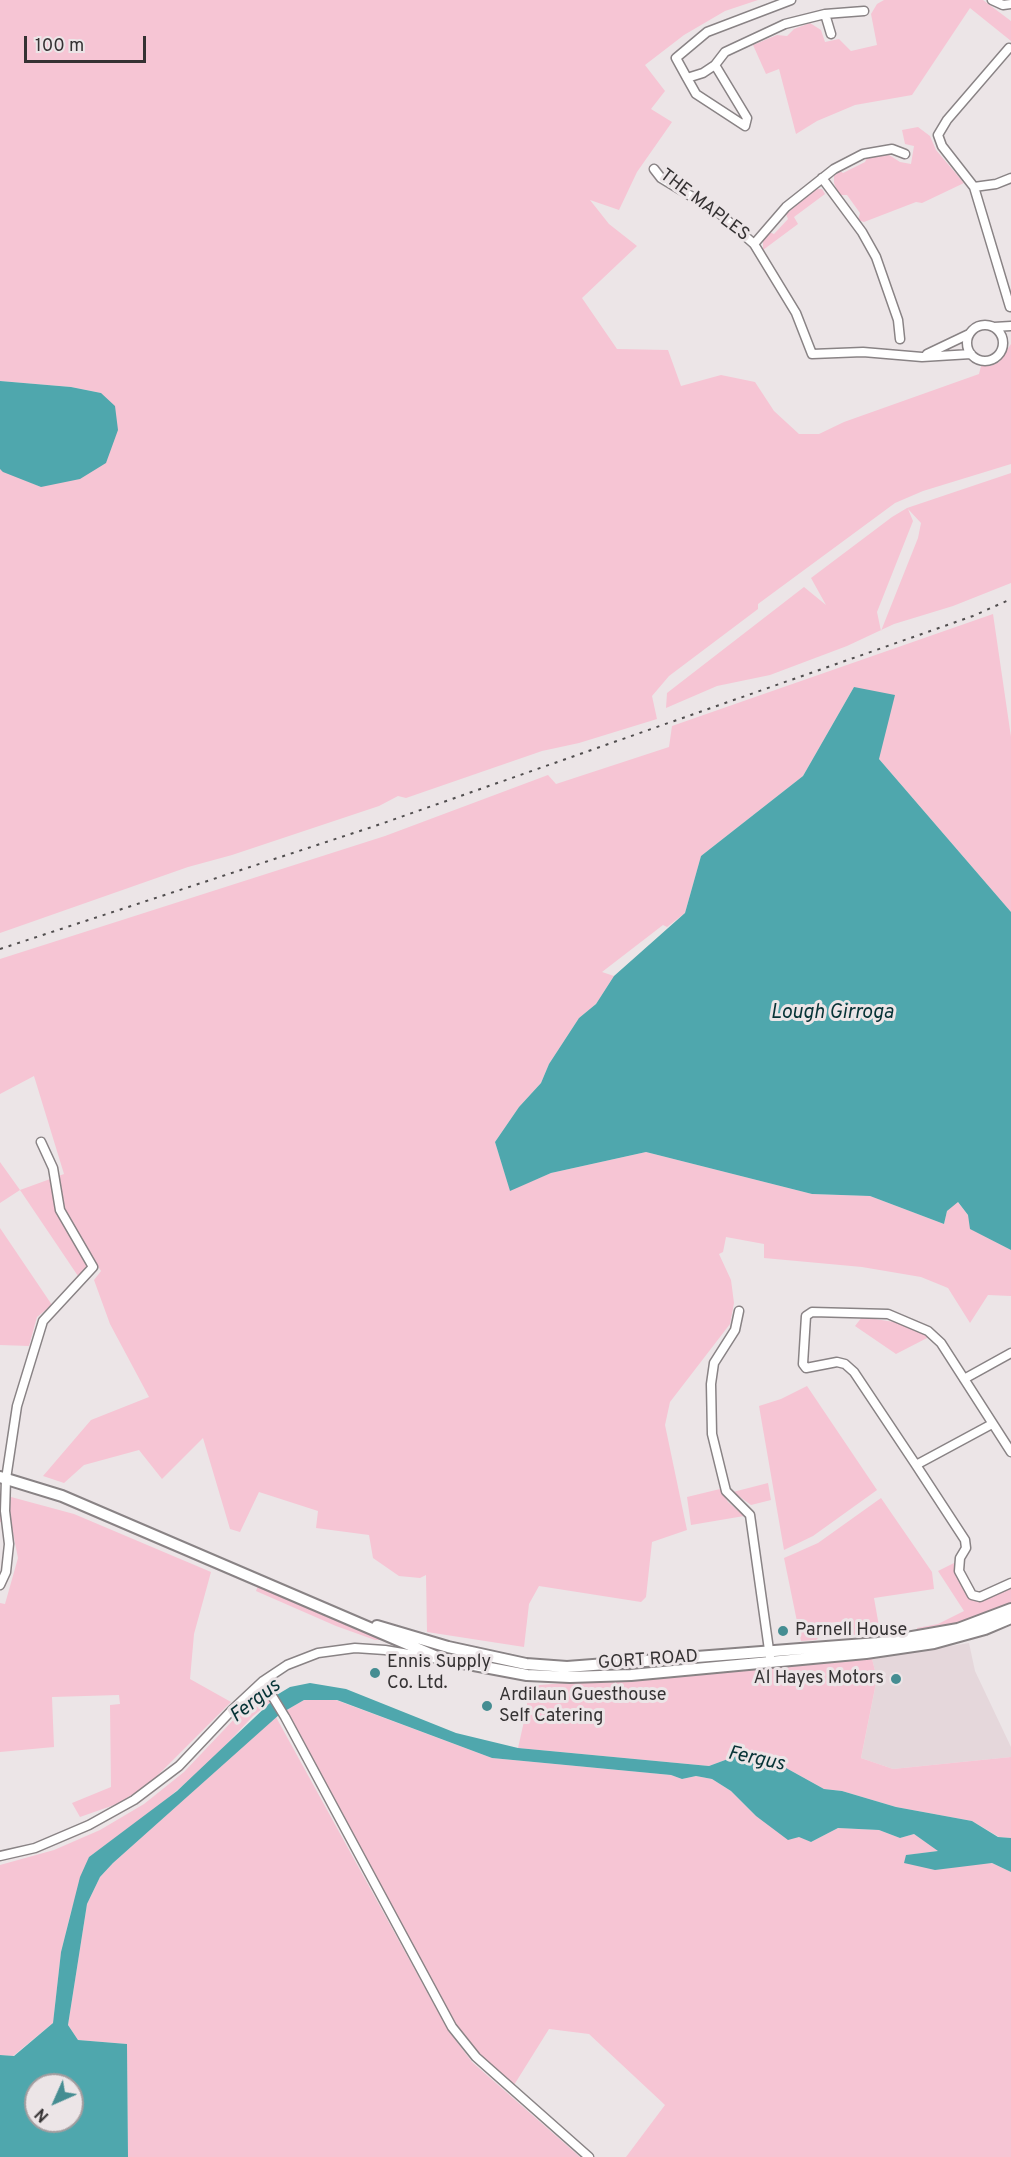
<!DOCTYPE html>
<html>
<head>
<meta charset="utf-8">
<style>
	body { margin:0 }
	#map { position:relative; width:1011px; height:2157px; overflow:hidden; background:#ece5e7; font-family:Overpass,sans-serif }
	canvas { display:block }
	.north { position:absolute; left:24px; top:2073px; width:60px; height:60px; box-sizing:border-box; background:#ece5e7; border:2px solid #a39d9f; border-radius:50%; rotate:225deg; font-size:16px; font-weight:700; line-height:24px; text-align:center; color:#353233 }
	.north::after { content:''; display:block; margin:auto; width:21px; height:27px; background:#458d92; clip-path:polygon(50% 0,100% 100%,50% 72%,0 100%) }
	.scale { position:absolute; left:24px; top:36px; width:122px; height:27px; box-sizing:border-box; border:3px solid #353233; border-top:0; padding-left:8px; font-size:18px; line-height:21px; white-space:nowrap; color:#353233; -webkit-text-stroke:4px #ece5e7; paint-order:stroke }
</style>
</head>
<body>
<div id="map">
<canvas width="1011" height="2157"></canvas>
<div class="north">N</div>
<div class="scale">100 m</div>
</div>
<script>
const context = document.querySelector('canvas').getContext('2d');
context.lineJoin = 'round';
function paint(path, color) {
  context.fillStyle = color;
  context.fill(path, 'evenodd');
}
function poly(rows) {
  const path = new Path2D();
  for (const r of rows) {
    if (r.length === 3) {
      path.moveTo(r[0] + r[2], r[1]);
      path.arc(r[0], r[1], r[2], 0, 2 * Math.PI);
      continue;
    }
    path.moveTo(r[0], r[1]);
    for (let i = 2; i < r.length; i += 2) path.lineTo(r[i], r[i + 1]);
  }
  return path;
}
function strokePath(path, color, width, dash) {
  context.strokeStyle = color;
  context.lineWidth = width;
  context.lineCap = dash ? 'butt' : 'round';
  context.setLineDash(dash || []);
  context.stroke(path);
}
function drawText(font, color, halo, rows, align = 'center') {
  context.font = font + ' Overpass,sans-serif';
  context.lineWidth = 6;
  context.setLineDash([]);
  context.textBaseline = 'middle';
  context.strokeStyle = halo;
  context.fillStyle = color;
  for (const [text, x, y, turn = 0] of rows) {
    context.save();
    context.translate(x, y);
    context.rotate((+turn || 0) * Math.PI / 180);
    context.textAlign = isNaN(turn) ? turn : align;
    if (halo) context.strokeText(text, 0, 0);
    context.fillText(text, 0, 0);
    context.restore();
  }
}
paint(poly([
	[969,1643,975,1671,1011,1747,1011,1757,893,1769,861,1758,877,1678,872,1659]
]), '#e5d7db');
paint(poly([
	[0,0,758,0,725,11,684,35,645,65,665,91,651,109,672,122,637,172,619,210,590,200,609,224,637,246,582,298,617,349,668,350,681,386,721,375,755,382,774,411,799,434,819,434,844,422,979,374,981,366,991,366,999,362,1011,344,1011,464,923,491,895,503,758,604,758,609,669,676,652,696,657,719,579,743,542,751,406,798,398,796,379,806,232,855,188,867,0,933,0,469,41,487,101,393,71,387,0,381],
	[884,0,983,0,1011,21,1011,41,970,8,912,95,855,105,817,121,796,134,779,69,766,74,753,45,777,35,787,36,794,29,810,23,821,30,825,42,839,39,851,51,877,45,871,14,877,4],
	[918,127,930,136,936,150,964,183,922,203,916,202,864,222,858,220,860,213,847,195,839,195,834,183,834,176,840,171,843,173,865,162,867,158,889,155,900,162,911,164,914,146,905,144,902,130],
	[816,189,822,189,825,194,794,217,798,224,763,250,763,239,769,232,774,234,788,219,786,214],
	[1011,473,1011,583,953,606,894,624,847,646,770,675,717,686,666,708,667,693,804,587,826,605,811,578,892,517,907,508],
	[908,509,921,523,918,538,881,631,877,612,913,521],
	[993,614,1011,737,1011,912,879,759,854,687,803,776,701,856,685,913,667,927,663,925,602,972,614,976,596,1004,579,1018,549,1064,541,1083,519,1107,495,1142,510,1190,551,1173,646,1152,812,1194,870,1196,944,1224,947,1211,957,1201,968,1215,971,1229,1011,1250,1011,1296,988,1295,970,1323,948,1288,921,1277,862,1267,764,1258,764,1244,726,1237,723,1252,719,1254,731,1280,734,1303,730,1324,670,1402,665,1425,687,1530,652,1542,646,1597,641,1602,539,1586,529,1604,524,1647,427,1632,426,1575,420,1578,399,1576,373,1558,369,1535,316,1528,318,1511,259,1492,240,1532,230,1529,203,1438,162,1479,139,1450,84,1465,64,1483,43,1476,91,1420,149,1397,110,1324,94,1280,101,1271,90,1253,87,1266,78,1276,20,1190,0,1203,0,1162,20,1190,64,1174,34,1076,0,1094,0,959,385,836,548,775,556,784,669,747,672,726],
	[0,1228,52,1305,37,1317,29,1346,0,1345],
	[862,1317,907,1324,929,1337,896,1354,855,1326],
	[807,1386,877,1490,813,1536,784,1550,759,1406,781,1399],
	[768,1483,771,1500,751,1505,733,1492],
	[720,1489,728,1502,744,1516,691,1525,687,1497],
	[0,1494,74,1514,211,1572,194,1634,190,1679,231,1702,148,1785,117,1804,80,1817,72,1803,111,1787,110,1705,120,1704,119,1695,52,1697,54,1747,0,1752,0,1603,5,1604,18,1558,11,1523,0,1522],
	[881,1498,932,1572,934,1589,874,1598,880,1632,853,1635,850,1621,826,1623,825,1632,816,1640,801,1641,784,1558,818,1543],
	[954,1563,955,1574,972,1599,983,1600,1011,1587,1011,1604,956,1625,917,1632,917,1628,938,1624,964,1611,938,1571],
	[258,1586,347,1623,382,1640,375,1640,336,1626,256,1591],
	[872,1659,877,1678,861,1758,893,1769,1011,1757,1011,1838,999,1837,972,1821,896,1807,842,1791,824,1789,768,1758,736,1756,709,1766,518,1748,527,1708,527,1686],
	[265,1693,272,1701,253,1716,207,1765,156,1808,89,1857,71,1912,61,1952,53,2023,13,2056,0,2055,0,1865,54,1850,100,1830,144,1804,184,1772,257,1695],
	[304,1700,336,1700,492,1758,671,1775,682,1779,696,1776,712,1779,731,1791,756,1816,811,1842,838,1828,879,1830,900,1838,914,1834,939,1851,907,1855,978,1864,992,1863,1011,1872,1011,2157,626,2157,665,2105,589,2034,549,2029,514,2085,479,2055,455,2024,285,1711],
	[276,1717,448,2030,472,2062,580,2157,128,2157,127,2044,78,2040,68,2025,87,1904,100,1877,113,1863]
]), '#f6c5d4');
paint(poly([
	[0,381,71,387,101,393,115,406,118,430,106,463,80,479,41,487,3,472,0,469],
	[854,687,895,695,879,759,1011,912,1011,1250,970,1229,968,1215,958,1202,947,1211,944,1224,870,1196,812,1194,646,1152,551,1173,510,1191,495,1142,519,1107,541,1083,549,1064,579,1018,596,1004,614,976,685,913,701,856,803,776],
	[310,1683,346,1689,456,1733,518,1748,709,1766,736,1756,768,1758,824,1789,842,1791,896,1807,972,1821,998,1837,1011,1838,1011,1872,992,1863,935,1870,904,1863,906,1855,938,1851,914,1834,900,1838,879,1830,838,1828,811,1842,799,1837,788,1840,756,1816,731,1791,712,1779,696,1776,682,1779,671,1775,492,1758,337,1700,304,1700,285,1711,275,1696,290,1687],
	[272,1701,280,1714,113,1863,100,1877,87,1904,68,2025,78,2040,127,2044,128,2157,0,2157,0,2055,14,2056,53,2023,61,1952,80,1877,89,1857,177,1791],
	[36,2085,72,2085,72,2121,36,2121]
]), '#4fa7ad');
const minor = poly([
	[791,0,707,32,676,58,687,78,703,73,715,65,725,52,785,24,825,14,864,11],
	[992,0,1003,5,1011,4],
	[825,14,831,34],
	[1009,48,947,120,938,135,942,146,974,187,1010,307],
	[687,78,696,94,745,126,747,118,715,65],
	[654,169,661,178,719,213,754,244,796,313,812,354,863,352,922,357,971,354],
	[822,178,862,232,876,257,898,320,900,339],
	[974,187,996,184,1011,178],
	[754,244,786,207,834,169,863,154,892,149,905,154],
	[985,343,18],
	[994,327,1011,326],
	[927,354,969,334],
	[739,1311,735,1330,714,1363,711,1384,712,1434,726,1491,750,1515,770,1657],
	[964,1379,1011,1353],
	[992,1424,916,1465,965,1540,966,1548,960,1558,959,1571,972,1595,980,1597,1011,1583],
	[916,1465,854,1372,845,1364,837,1362,806,1368,803,1364,806,1316,812,1312,888,1314,928,1331,941,1343,1011,1452],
	[0,1585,6,1572,9,1544,5,1511,6,1479,17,1406,43,1321,93,1267,60,1210,53,1168,41,1142],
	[263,1681,285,1717,452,2027,476,2057,589,2157],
	[0,1856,35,1848,89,1825,134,1800,179,1766,232,1710,263,1681,287,1665,318,1653,355,1648,385,1650,438,1659]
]);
const major = poly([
	[0,1477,62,1496,442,1659,527,1675,570,1677,631,1675,866,1653,934,1643,985,1629,1011,1618],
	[377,1626,448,1647,526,1664,567,1667,878,1643,958,1629,1011,1609]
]);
strokePath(minor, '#898385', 11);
strokePath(major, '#898385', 14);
strokePath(minor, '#fff', 8);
strokePath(major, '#fff', 10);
strokePath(poly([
	[0,949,375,826,973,616,1011,599]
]), '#514e4f', 2, [3, 6]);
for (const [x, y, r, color] of [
	[783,1631,6,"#458d92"],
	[375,1673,6,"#458d92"],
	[896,1679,6,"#458d92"],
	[487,1706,6,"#458d92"]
]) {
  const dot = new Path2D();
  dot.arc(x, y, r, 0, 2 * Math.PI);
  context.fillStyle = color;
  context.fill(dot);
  strokePath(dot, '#ece5e7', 2);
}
drawText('18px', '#353233', '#ece5e7', [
	["THE MAPLES",704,206,37],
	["GORT ROAD",648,1661,-4]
]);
drawText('18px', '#353233', '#ece5e7', [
	["Parnell House",795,1631],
	["Ennis Supply",387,1663],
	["Co. Ltd.",387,1684],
	["Al Hayes Motors",884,1679,"right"],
	["Ardilaun Guesthouse",499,1696],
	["Self Catering",499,1717]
], 'left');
drawText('italic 20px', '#063336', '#ece5e7', [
	["Lough Girroga",832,1014],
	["Fergus",256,1702,-38],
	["Fergus",756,1760,12]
]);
</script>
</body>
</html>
